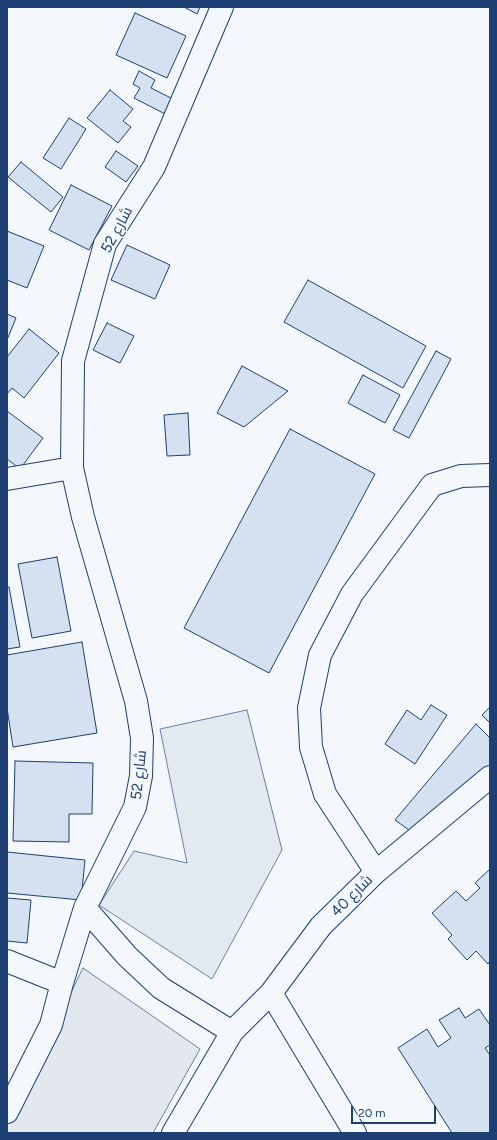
<!DOCTYPE html>
<html>
<head>
<meta charset="utf-8">
<style>
	body { margin:0 }
	#map { position:relative; width:497px; height:1140px; overflow:hidden; background:#f4f7fb; font-family:Figtree,sans-serif }
	canvas { display:block }
	.frame { position:absolute; inset:0; border:8px solid #1d3f73; pointer-events:none }
	.scale { position:absolute; left:351px; top:1106px; width:85px; height:18px; box-sizing:border-box; border:2px solid #1d3f73; border-top:0; padding-left:5px; font-size:12px; line-height:14px; white-space:nowrap; color:#1d3f73; -webkit-text-stroke:3px #f4f7fb; paint-order:stroke }
</style>
</head>
<body>
<div id="map">
<canvas width="497" height="1140"></canvas>
<div class="frame"></div>
<div class="scale">20 m</div>
</div>
<script>
const context = document.querySelector('canvas').getContext('2d');
context.lineJoin = 'round';
function paint(path, color) {
  context.fillStyle = color;
  context.fill(path, 'evenodd');
}
function poly(rows) {
  const path = new Path2D();
  for (const r of rows) {
    path.moveTo(r[0], r[1]);
    for (let i = 2; i < r.length; i += 2) path.lineTo(r[i], r[i + 1]);
  }
  return path;
}
function strokePath(path, color, width, dash) {
  context.strokeStyle = color;
  context.lineWidth = width;
  context.lineCap = dash ? 'butt' : 'round';
  context.setLineDash(dash || []);
  context.stroke(path);
}
function drawText(font, color, halo, rows, align = 'center') {
  context.font = font + ' Figtree,Cairo,sans-serif';
  context.lineWidth = 3;
  context.setLineDash([]);
  context.textBaseline = 'middle';
  context.strokeStyle = halo;
  context.fillStyle = color;
  for (const [text, x, y, turn = 0] of rows) {
    context.save();
    context.translate(x, y);
    context.rotate((+turn || 0) * Math.PI / 180);
    context.textAlign = isNaN(turn) ? turn : align;
    if (halo) context.strokeText(text, 0, 0);
    context.fillText(text, 0, 0);
    context.restore();
  }
}
const green = poly([
	[247,710,282,850,212,979,99,905,134,851,187,863,160,729,247,710]
]);
paint(green, '#e3e9f0');
strokePath(green, '#687fa3', 1);
const parking = poly([
	[83,968,200,1049,153,1133,7,1133,7,1124,83,968]
]);
paint(parking, '#e3e8f0');
strokePath(parking, '#687fa3', 1);
const building = poly([
	[184,7,200,7,197,14,184,7],
	[135,13,186,36,167,78,116,55,135,13],
	[139,71,155,80,151,88,175,100,167,115,134,98,140,88,133,84,139,71],
	[110,90,133,109,123,121,131,127,118,143,87,118,110,90],
	[69,118,86,129,61,169,43,158,69,118],
	[116,151,138,166,126,182,105,167,116,151],
	[21,162,63,197,51,212,8,177,21,162],
	[71,185,112,206,89,250,49,230,71,185],
	[7,231,44,246,27,288,7,280,7,231],
	[127,245,170,265,155,299,111,280,127,245],
	[308,280,426,346,403,388,284,322,308,280],
	[7,314,16,318,7,340,7,314],
	[107,323,134,336,120,363,93,350,107,323],
	[29,329,59,353,24,398,12,388,7,394,7,357,29,329],
	[436,351,451,359,409,438,393,430,436,351],
	[242,366,288,391,244,427,217,413,242,366],
	[363,375,400,395,385,423,348,403,363,375],
	[7,411,43,438,20,469,7,459,7,411],
	[188,413,190,455,167,456,164,415,188,413],
	[290,429,375,474,269,673,184,628,290,429],
	[57,557,71,631,32,638,18,564,57,557],
	[7,587,9,587,20,647,7,649,7,587],
	[82,642,97,733,13,747,7,708,7,655,82,642],
	[431,705,447,715,415,764,385,744,407,710,421,720,431,705],
	[490,707,490,723,482,715,490,707],
	[476,724,490,738,490,768,409,830,395,820,476,724],
	[15,761,93,763,92,814,69,814,69,842,13,841,15,761],
	[7,852,85,860,81,900,7,893,7,852],
	[490,869,490,961,488,964,476,951,467,960,448,939,452,935,432,913,456,891,466,901,480,888,475,883,490,869],
	[7,898,31,900,27,943,7,941,7,898],
	[459,1008,465,1018,479,1009,490,1025,490,1045,485,1048,490,1055,490,1133,452,1133,398,1048,427,1029,438,1047,451,1038,439,1020,459,1008]
]);
paint(building, '#d5e0f0');
strokePath(building, '#1d3f73', 1);
const minor = poly([
	[7,479,72,468],
	[376,872,325,794,311,747,309,708,320,655,352,594,432,485,461,476,490,475],
	[85,908,127,956,161,988,232,1032],
	[7,961,62,983],
	[271,993,355,1133],
	[7,1112,51,1025,62,983,85,908,135,807,141,776,142,738,136,701,83,517,72,468,73,361,105,244,154,167,222,7],
	[173,1133,232,1032,271,993,321,926,376,872,490,777]
]);
strokePath(minor, '#1d3f73', 24);
strokePath(minor, '#f4f7fb', 22);
drawText('15px', '#1d3f73', '#f4f7fb', [
	["شارع 52",117,230,-62],
	["شارع 52",139,775,-84],
	["شارع 40",352,896,-45]
]);
</script>
</body>
</html>
